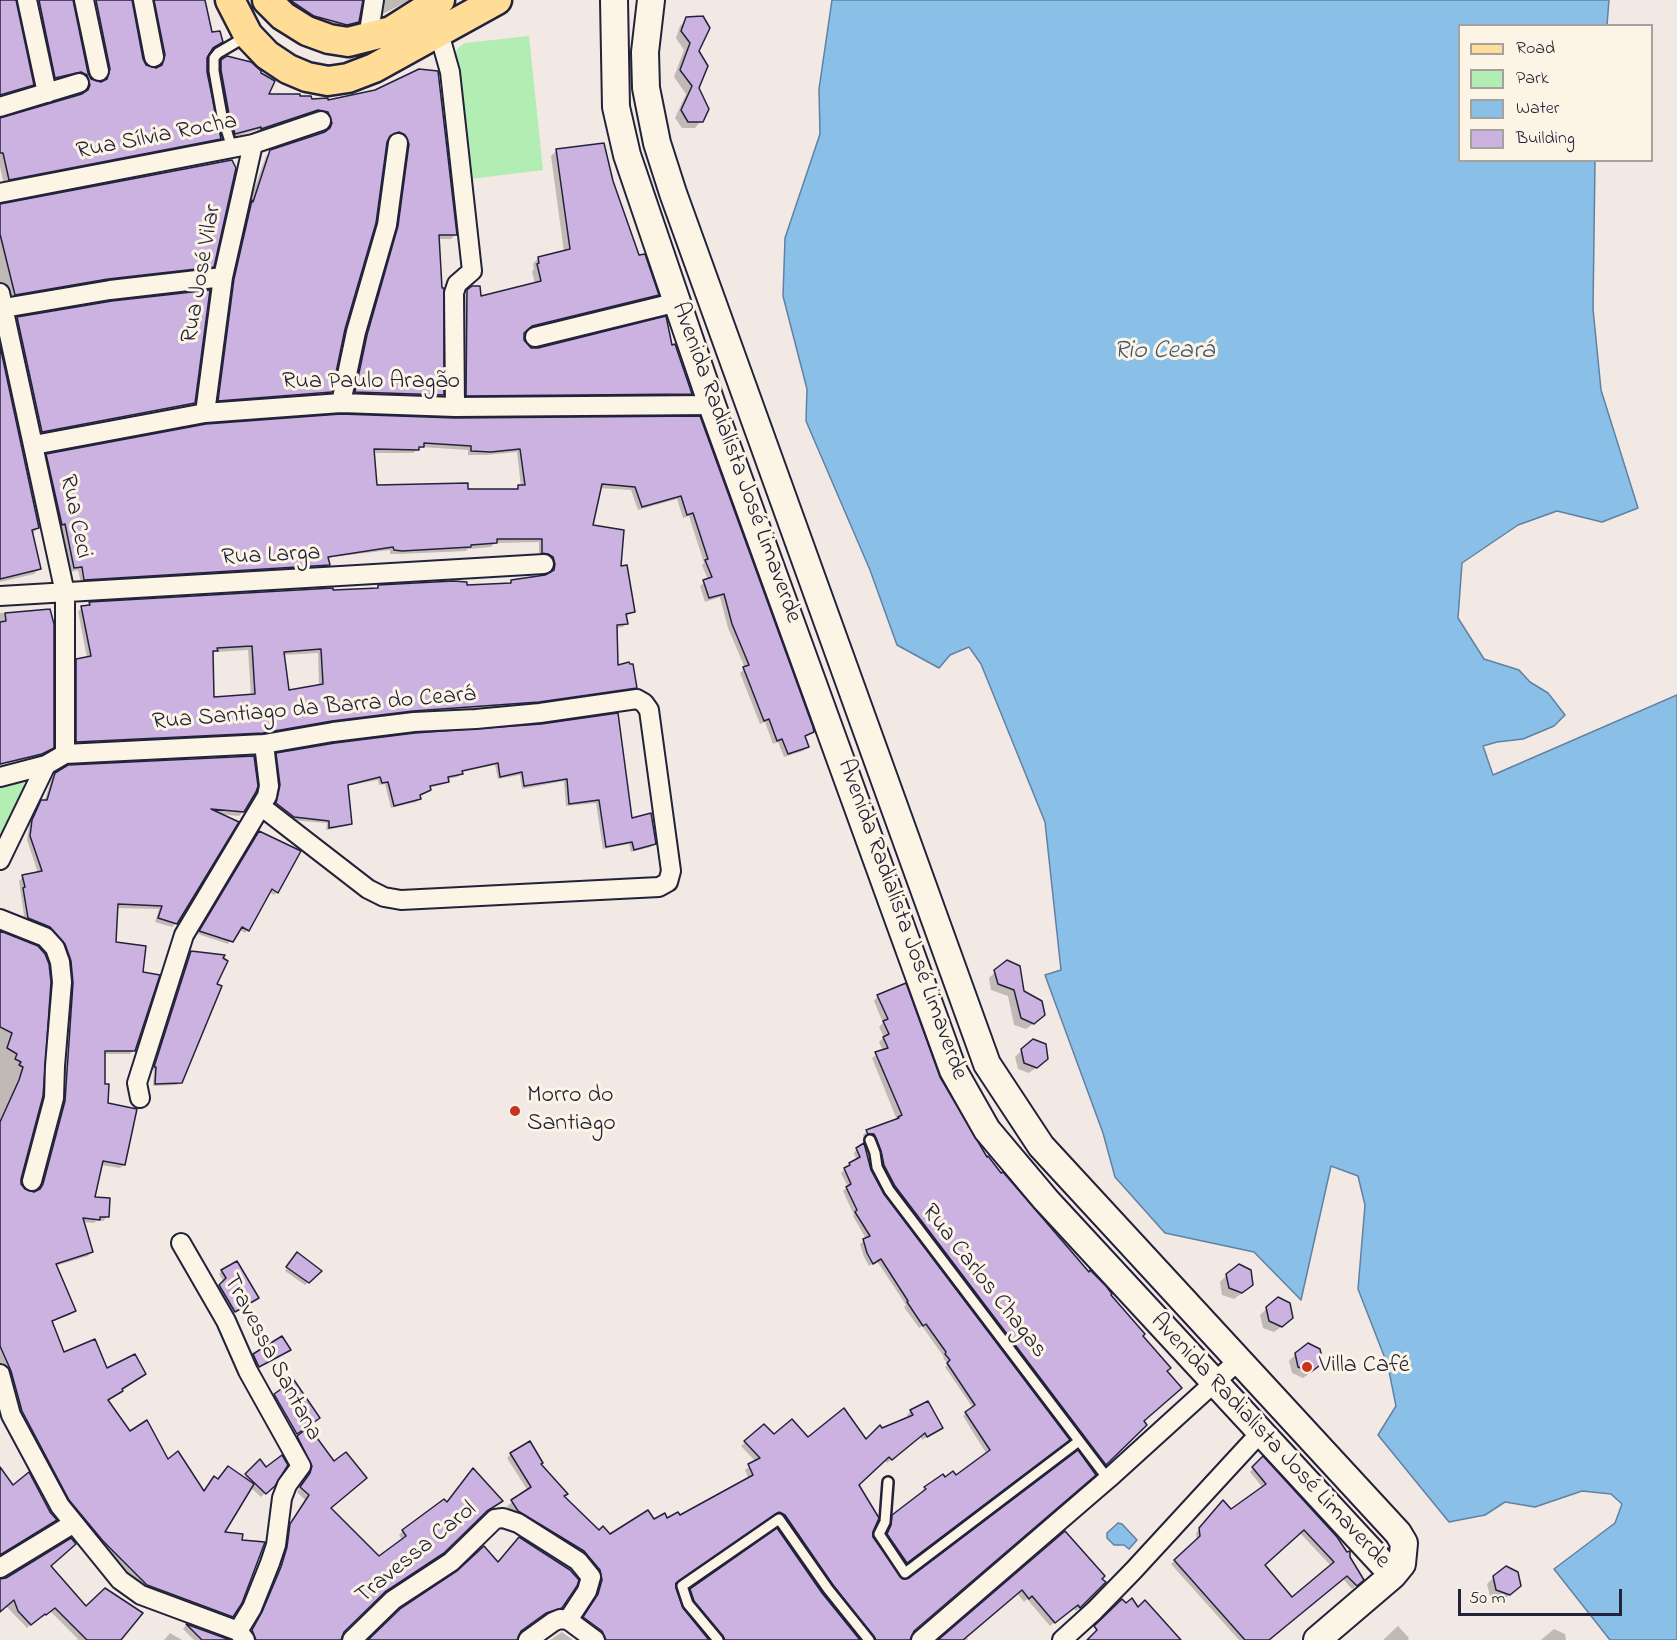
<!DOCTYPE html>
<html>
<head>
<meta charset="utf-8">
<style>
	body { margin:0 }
	#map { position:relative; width:1677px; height:1640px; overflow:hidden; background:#f2e8e4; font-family:"Indie Flower",sans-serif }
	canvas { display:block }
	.legend { position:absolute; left:1458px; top:24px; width:195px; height:138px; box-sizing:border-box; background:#fcf5e5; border:2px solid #a5a1a1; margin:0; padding:8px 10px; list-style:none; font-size:18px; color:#22223b }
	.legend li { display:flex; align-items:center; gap:12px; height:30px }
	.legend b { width:30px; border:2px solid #a5a1a1 }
	.scale { position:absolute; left:1458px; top:1589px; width:164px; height:27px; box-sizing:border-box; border:3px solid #22223b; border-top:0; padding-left:8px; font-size:18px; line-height:21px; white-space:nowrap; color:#22223b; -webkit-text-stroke:4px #fcf5e5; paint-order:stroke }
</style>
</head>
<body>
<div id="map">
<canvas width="1677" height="1640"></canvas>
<ul class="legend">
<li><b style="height:8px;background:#ffdd96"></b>Road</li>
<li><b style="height:16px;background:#b2eeb3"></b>Park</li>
<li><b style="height:16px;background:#8ac0e8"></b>Water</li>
<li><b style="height:16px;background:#ccb2e1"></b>Building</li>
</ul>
<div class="scale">50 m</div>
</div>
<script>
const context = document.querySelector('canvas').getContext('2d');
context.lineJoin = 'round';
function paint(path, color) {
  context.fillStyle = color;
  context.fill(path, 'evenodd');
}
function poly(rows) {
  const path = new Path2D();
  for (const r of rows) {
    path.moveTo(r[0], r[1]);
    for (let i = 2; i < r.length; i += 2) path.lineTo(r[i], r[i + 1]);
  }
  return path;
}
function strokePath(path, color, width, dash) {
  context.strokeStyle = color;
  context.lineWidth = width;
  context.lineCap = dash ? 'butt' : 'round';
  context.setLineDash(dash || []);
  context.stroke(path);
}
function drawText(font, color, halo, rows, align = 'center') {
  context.font = font + ' "Indie Flower",sans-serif';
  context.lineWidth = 6;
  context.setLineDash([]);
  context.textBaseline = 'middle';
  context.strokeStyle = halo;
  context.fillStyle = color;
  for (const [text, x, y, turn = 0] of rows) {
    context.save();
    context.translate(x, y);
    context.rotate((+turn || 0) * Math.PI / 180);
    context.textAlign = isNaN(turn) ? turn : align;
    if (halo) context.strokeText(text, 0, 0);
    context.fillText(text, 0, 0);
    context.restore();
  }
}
paint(poly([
	[529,36,543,170,470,179,454,55,459,47,465,43],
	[21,781,29,788,0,844,0,784]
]), '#b2eeb3');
const water = poly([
	[832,0,1609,0,1607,25,1460,26,1460,160,1595,161,1593,309,1601,390,1638,508,1602,522,1557,511,1518,525,1462,563,1458,618,1484,659,1519,670,1530,682,1548,693,1565,715,1554,726,1523,739,1497,742,1483,746,1493,775,1677,695,1677,1640,1610,1640,1554,1569,1615,1523,1622,1504,1611,1494,1582,1491,1535,1507,1505,1502,1485,1515,1449,1522,1378,1435,1396,1406,1388,1366,1358,1289,1365,1205,1358,1176,1331,1166,1301,1300,1254,1252,1165,1233,1115,1177,1103,1133,1045,975,1061,970,1045,822,981,664,969,647,950,655,939,668,897,645,870,570,806,421,807,389,783,296,785,238,820,134,819,89,832,0],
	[1118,1523,1122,1524,1137,1540,1129,1549,1124,1545,1114,1545,1107,1538,1107,1533,1118,1523]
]);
paint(water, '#8ac0e8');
strokePath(water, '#6081a3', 1.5);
paint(poly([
	[0,0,15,0,32,85,26,90,0,98],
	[31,0,72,0,87,74,90,80,103,83,105,75,88,0,131,0,142,60,145,66,158,69,160,62,146,0,203,0,211,34,221,42,207,54,206,71,219,138,214,144,4,185,0,167,0,119,83,95,85,87,50,83],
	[281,0,361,0,358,21,352,27,341,29,309,21],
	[379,0,410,0,379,16],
	[687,19,698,51,697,89,701,121,695,128,682,128,675,118,686,94,674,77,684,50,676,38,680,26],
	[223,59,267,96,327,102,375,91,419,70,455,235,451,239,438,239,442,395,438,399,351,396,363,340,394,232,395,136,387,137,330,392,326,396,214,405,230,285,248,206,266,156,271,152,327,132,328,128,324,116,312,114,257,133,257,130,230,138,217,76,219,64],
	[556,151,612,182,638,257,657,295,652,300,525,331,523,333,525,345,531,349,671,347,691,393,685,399,461,401,462,298,472,288,480,298,535,284,532,271,534,269,533,264,538,258,564,252,551,156],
	[0,205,212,266,207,272,7,300,0,289],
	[17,319,193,403,188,408,37,437,12,324],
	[0,353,38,528,33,533,39,569,34,574,0,582],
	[699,418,812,732,804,738,807,747,803,751,784,757,778,742,773,744,765,722,760,724,740,673,745,668,728,628,720,597,705,602,700,586,708,580,702,565,704,563,689,516,683,518,677,499,638,510,631,490,599,488,591,526,619,568,633,612,625,617,627,623,623,627,616,628,616,667,636,688,632,692,534,705,408,714,258,736,73,746,73,665,77,661,87,658,78,611,90,603,376,589,378,587,508,585,512,581,550,575,552,567,539,557,539,542,495,543,491,547,468,549,466,551,398,554,390,554,390,550,333,557,327,559,328,565,324,569,81,583,78,570,70,572,61,527,58,528,43,460,47,456,455,420],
	[421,447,468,450,468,455,486,455,517,452,521,487,515,491,467,491,376,486,373,453,413,453],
	[248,650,251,696,212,698,212,655,215,652],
	[318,653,319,686,288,691,283,655],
	[49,610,52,747,35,759,0,768,0,613],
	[541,726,654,844,651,847,631,852,629,844,603,849,596,803,566,806,564,781,522,789,520,775,498,779,495,765,461,772,458,777,447,779,444,784,429,788,426,793,419,796,420,799,416,802,391,808,385,784,379,785,378,780,346,786,350,823,347,826,326,830,327,823,290,820,273,807,278,789,274,758,277,755],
	[56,774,243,812,239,816,219,814,176,923,172,927,155,922,159,909,116,908,115,943,134,1050,130,1054,104,1054,104,1086,106,1105,124,1165,120,1168,101,1165,93,1198,107,1217,103,1221,97,1220,94,1223,82,1222,91,1252,88,1256,55,1266,74,1311,70,1315,51,1322,63,1354,106,1370,140,1378,107,1401,129,1433,168,1461,203,1492,210,1482,243,1479,260,1462,273,1485,261,1497,250,1487,222,1533,232,1616,228,1620,143,1589,100,1545,66,1504,18,1415,0,1367,0,933,38,948,19,1179,22,1190,29,1194,40,1189,62,1106,70,988,68,965,25,922,19,881,23,877,38,873,27,840,29,825,38,806,44,802,52,778],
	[257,835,277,892,274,895,269,892,247,930,245,933,239,929,228,944,198,934],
	[191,953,215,985,180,1082,177,1085,153,1086,154,1070,152,1070,188,956],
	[996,971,1023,992,1037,1021,1026,1029,1014,1025,1008,996,991,990,989,978],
	[878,996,939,1078,986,1159,1141,1336,1166,1371,1143,1421,1145,1425,1101,1468,891,1191,869,1138,864,1138,863,1135,867,1131,897,1120,872,1058,883,1051,879,1042,884,1037,879,1027,883,1023,874,1001],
	[1022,1050,1040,1065,1029,1073,1018,1069,1015,1057],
	[857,1149,882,1195,1064,1443,903,1565,884,1538,888,1529,889,1520,923,1493,922,1491,925,1488,945,1479,956,1477,986,1453,963,1416,973,1408,945,1367,948,1364,943,1358,944,1357,922,1326,919,1328,904,1307,906,1305,877,1261,869,1266,864,1257,860,1244,866,1239,853,1216,854,1215,843,1191,848,1187,841,1173,850,1164,857,1161,854,1153],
	[295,1256,320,1271,305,1285,285,1271],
	[222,1271,255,1300,231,1314,217,1289,224,1282,219,1274],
	[1227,1275,1245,1291,1234,1299,1222,1295,1220,1282],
	[1267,1308,1285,1324,1274,1332,1263,1328,1260,1315],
	[289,1350,256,1369,251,1358,254,1355],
	[1296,1354,1314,1370,1303,1378,1292,1373,1289,1361],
	[275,1395,315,1420,293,1436,272,1398],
	[911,1411,941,1428,922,1440,920,1436,887,1463,884,1460,857,1485,871,1531,897,1640,871,1640,780,1519,774,1516,676,1582,674,1588,681,1609,707,1640,601,1640,580,1622,594,1600,598,1585,596,1574,514,1515,507,1506,528,1491,507,1458,511,1454,539,1465,563,1497,599,1532,610,1536,653,1521,679,1517,749,1479,745,1470,756,1462,741,1446,746,1442,773,1436,865,1442,882,1430,908,1418,907,1415],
	[308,1429,329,1509,378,1558,402,1540,399,1535,403,1531,446,1504,501,1501,481,1515,438,1557,379,1596,342,1632,341,1640,251,1640,248,1635,259,1618,284,1552,286,1530,305,1500,297,1492,306,1478,309,1471,294,1441],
	[1262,1458,1348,1557,1358,1584,1352,1589,1343,1579,1310,1607,1304,1608,1265,1640,1239,1640,1171,1564,1197,1541,1196,1533,1223,1503,1231,1511,1263,1488,1250,1472],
	[1300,1533,1332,1567,1292,1599,1264,1565],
	[1064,1533,1085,1602,1076,1611,1073,1608,1050,1626,1027,1599,1024,1602,1017,1593,966,1637,968,1640,941,1640],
	[498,1563,561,1607,557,1612,543,1615,519,1632,515,1640,370,1640],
	[49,1566,86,1609,119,1640,77,1640,78,1639,50,1611,42,1618,40,1616,27,1628,6,1606,0,1613,0,1579],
	[1494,1577,1513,1592,1502,1601,1490,1596,1487,1584],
	[691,1590,821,1594,858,1640,719,1640,690,1605,687,1594],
	[186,1625,226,1640,194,1640,183,1629],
	[1398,1626,1409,1638,1408,1640,1383,1640],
	[1554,1629,1565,1634,1566,1640,1541,1640],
	[562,1632,573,1640,550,1640],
	[170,1633,182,1640,164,1640]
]), '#0003');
const building = poly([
	[0,0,16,0,34,85,0,95,0,0],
	[39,0,73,0,88,73,91,79,101,82,107,79,110,69,96,0,132,0,143,59,146,65,156,68,162,65,165,55,154,0,205,0,212,32,220,31,223,42,213,48,207,58,207,72,221,139,9,180,3,153,0,153,0,118,82,94,88,90,90,85,87,75,81,72,55,78,39,0],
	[290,0,363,0,359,22,347,25,314,16,290,0],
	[703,16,710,28,699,51,708,66,699,88,709,109,703,122,688,122,681,110,692,86,680,70,690,43,681,31,686,17,703,16],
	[227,56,251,62,261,71,261,73,275,81,269,94,300,94,300,96,311,96,312,99,328,98,328,100,375,90,419,69,438,71,457,235,439,235,442,288,444,288,444,395,355,392,367,335,398,226,409,144,405,135,399,132,390,136,387,142,376,223,345,329,332,392,218,401,234,279,252,200,253,202,270,150,325,132,330,128,332,123,328,112,318,110,261,129,261,127,235,134,229,114,221,70,221,60,227,56],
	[604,143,613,181,639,255,645,254,659,295,532,326,524,333,524,340,531,348,538,348,666,316,672,345,675,344,692,394,466,396,467,290,472,286,480,286,481,296,541,281,537,264,539,263,538,257,570,249,556,149,604,143],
	[232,160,236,168,214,267,108,279,15,295,0,234,0,204,232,160],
	[210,290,195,403,42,432,17,317,112,301,210,290],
	[0,346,39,528,32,530,41,569,0,579,0,346],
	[341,414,455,418,700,416,813,727,814,732,805,736,809,747,788,754,782,739,777,741,769,719,764,721,743,667,749,665,732,624,724,594,709,598,703,580,712,577,705,560,708,559,693,513,687,515,681,496,642,507,635,487,602,484,593,525,624,530,621,566,627,565,635,612,626,614,628,624,617,625,618,665,629,662,630,664,633,664,637,688,539,702,413,711,332,721,263,733,76,742,76,659,91,656,81,606,90,605,89,602,333,588,333,590,378,588,378,585,453,581,467,582,467,585,511,583,511,580,545,575,554,570,555,564,553,557,548,554,542,553,542,539,497,539,497,543,471,545,471,547,402,551,394,550,393,547,328,557,330,565,84,580,82,567,74,568,65,524,62,525,46,454,206,424,341,414],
	[424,443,471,446,471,451,491,452,520,449,525,485,518,485,518,489,468,489,468,483,377,485,374,449,419,450,419,447,424,447,424,443],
	[252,646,255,694,214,697,213,651,218,651,217,648,252,646],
	[321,649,323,684,289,690,284,652,321,649],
	[50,609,54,624,54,748,42,754,0,764,0,622,6,621,5,613,50,609],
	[618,713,632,818,651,813,656,844,634,850,632,842,606,847,599,800,569,804,567,779,524,786,522,772,500,777,498,763,462,771,463,774,448,777,449,782,430,786,431,790,420,795,421,799,394,806,388,782,382,783,380,777,348,785,352,824,329,828,329,821,294,817,276,803,280,785,276,753,335,743,415,733,541,724,618,713],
	[254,756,258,786,256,792,244,812,211,809,239,822,177,924,158,918,162,906,118,904,116,942,146,946,143,972,160,975,135,1051,105,1051,105,1084,109,1084,108,1103,137,1109,125,1165,103,1161,95,1197,110,1198,109,1217,100,1217,100,1220,83,1218,93,1252,56,1264,76,1311,52,1321,64,1352,95,1339,107,1368,135,1354,146,1374,122,1389,123,1391,108,1400,130,1431,147,1420,168,1459,178,1451,204,1491,214,1476,218,1479,228,1466,254,1484,225,1532,243,1534,242,1540,265,1542,242,1603,233,1617,147,1585,103,1541,69,1500,22,1411,11,1371,0,1346,0,1122,19,1080,23,1067,19,1065,21,1062,15,1059,17,1054,7,1048,12,1033,0,1027,0,931,38,946,45,954,49,964,51,982,43,1096,21,1179,21,1184,25,1189,34,1192,40,1189,43,1184,65,1101,73,983,71,961,65,944,50,927,28,918,23,888,25,887,22,875,42,871,30,836,32,820,41,800,47,800,55,773,68,765,254,756],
	[259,831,301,851,278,893,272,889,249,931,242,927,233,942,199,931,259,831],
	[191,951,225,955,223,958,228,961,217,984,222,986,182,1083,155,1084,156,1067,154,1067,191,951],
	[1007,960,1020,966,1024,991,1042,1001,1045,1015,1034,1024,1021,1018,1014,990,998,984,994,970,1007,960],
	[906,983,940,1077,987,1157,988,1156,1001,1173,1003,1172,1089,1272,1090,1270,1106,1286,1112,1294,1111,1295,1145,1334,1143,1336,1171,1368,1167,1371,1182,1388,1144,1421,1147,1425,1106,1465,895,1186,884,1165,881,1151,876,1138,874,1134,868,1134,866,1130,899,1118,898,1117,902,1115,875,1052,888,1048,883,1037,889,1034,883,1021,888,1019,877,995,906,983],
	[1033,1039,1046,1044,1048,1059,1037,1068,1024,1063,1021,1049,1033,1039],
	[864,1143,871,1170,884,1194,1070,1440,907,1563,887,1534,891,1525,892,1515,926,1489,924,1487,943,1474,945,1477,953,1471,956,1475,990,1450,965,1412,975,1405,947,1363,950,1360,945,1354,946,1352,926,1324,923,1326,907,1302,908,1301,881,1259,873,1264,867,1253,863,1239,870,1236,855,1212,857,1210,846,1187,851,1184,844,1168,850,1165,849,1163,860,1157,856,1148,864,1143],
	[297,1252,322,1271,309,1283,286,1267,297,1252],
	[237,1261,259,1298,235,1312,219,1285,226,1278,221,1270,237,1261],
	[1239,1264,1251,1270,1253,1285,1242,1293,1229,1288,1226,1274,1239,1264],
	[1278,1297,1290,1303,1293,1318,1282,1327,1269,1321,1266,1307,1278,1297],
	[282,1336,291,1350,259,1367,253,1354,282,1336],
	[1308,1343,1320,1349,1323,1363,1311,1372,1298,1367,1295,1353,1308,1343],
	[294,1380,320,1418,297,1434,274,1394,294,1380],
	[928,1401,943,1428,927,1437,925,1433,892,1460,889,1457,859,1485,879,1518,873,1532,873,1537,903,1579,909,1578,1078,1450,1096,1475,914,1631,910,1640,876,1640,833,1585,785,1515,779,1512,676,1583,676,1588,683,1608,709,1640,606,1640,602,1631,583,1617,598,1594,602,1580,600,1570,584,1551,518,1511,511,1500,531,1487,510,1453,530,1441,543,1463,541,1464,568,1494,564,1496,599,1530,603,1526,610,1534,648,1510,654,1519,665,1513,667,1518,678,1512,680,1515,753,1475,748,1464,760,1458,744,1441,764,1424,774,1434,792,1419,808,1437,844,1408,866,1439,880,1425,882,1428,913,1415,910,1410,928,1401],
	[309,1427,334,1461,346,1452,367,1478,331,1508,379,1556,406,1536,402,1530,444,1499,447,1502,473,1468,503,1501,487,1511,444,1553,385,1592,344,1632,341,1640,256,1640,252,1630,262,1612,281,1567,287,1547,290,1524,309,1495,300,1487,310,1473,312,1466,297,1436,309,1427],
	[282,1455,288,1465,275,1486,266,1494,245,1474,260,1459,266,1467,282,1455],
	[1263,1456,1337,1537,1347,1552,1350,1551,1350,1557,1364,1580,1357,1586,1347,1576,1269,1640,1245,1640,1174,1560,1200,1536,1199,1528,1223,1500,1231,1509,1266,1484,1252,1467,1263,1456],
	[1304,1530,1334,1562,1292,1597,1265,1565,1304,1530],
	[0,1467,13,1485,29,1472,50,1512,57,1520,0,1555,0,1467],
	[777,1528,822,1593,860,1640,725,1640,723,1636,694,1601,690,1589,777,1528],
	[1065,1531,1105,1576,1102,1579,1106,1582,1080,1608,1078,1605,1055,1623,1032,1596,1029,1599,1022,1590,963,1640,938,1640,1065,1531],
	[519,1537,570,1570,579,1580,577,1586,562,1608,546,1613,521,1631,517,1640,368,1640,400,1609,457,1571,484,1546,498,1562,519,1537],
	[71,1538,76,1544,51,1566,86,1606,105,1588,143,1613,121,1640,87,1640,55,1608,46,1615,45,1614,31,1625,18,1611,14,1600,0,1612,0,1579,6,1578,71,1538],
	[1506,1566,1518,1572,1521,1586,1510,1595,1496,1590,1493,1576,1506,1566],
	[1132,1598,1138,1607,1145,1600,1181,1640,1087,1640,1097,1630,1094,1626,1122,1599,1126,1603,1132,1598],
	[186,1624,230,1640,202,1640,186,1624]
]);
paint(building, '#ccb2e1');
strokePath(building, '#22223b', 1.5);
const service = poly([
	[232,148,222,116,214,71,214,58,218,53,247,36],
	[870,1140,875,1153,877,1167,889,1190,1108,1479],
	[888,1482,885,1522,879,1534,905,1573,1079,1441],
	[718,1640,688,1604,682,1586,779,1519,828,1589,869,1640]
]);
const minor = poly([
	[27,0,47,93],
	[84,0,99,71],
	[143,0,154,57],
	[439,33,450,72,472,271,457,284,454,293,455,407],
	[368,38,374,0],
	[0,107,79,83],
	[0,193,253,144,321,121],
	[0,293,65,593,65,754],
	[4,308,110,290,223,277],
	[535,337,678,302],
	[341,403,356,332,387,225,398,143],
	[205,413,223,277,253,144],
	[34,445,205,413,341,403,455,407,712,405],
	[0,596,544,564],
	[0,777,46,765,65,754,264,744,333,732,414,722,476,719,540,713,637,699,644,703,649,710,671,871,668,882,659,887,401,900,384,897,368,889,262,807],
	[0,860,46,765],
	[0,919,45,937,55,948,60,962,62,982,55,1066,54,1098,32,1181],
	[140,1098,137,1083,184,935,267,796,269,786,264,744],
	[181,1243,226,1321,248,1371,301,1466,287,1485,282,1498,276,1545,270,1563,252,1608,238,1631],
	[0,1374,11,1415,60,1506,120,1580,141,1595,238,1631,245,1640],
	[0,1568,74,1523],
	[568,1620,595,1640],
	[352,1640,393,1600,451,1562,495,1519,503,1518,518,1523,578,1561,591,1577,587,1591,568,1620],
	[528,1640,553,1622,560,1619,568,1620],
	[921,1640,1108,1479,1238,1361],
	[1062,1640,1094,1611,1133,1571,1261,1432]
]);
const secondary = poly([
	[614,0,616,107,627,155,712,405,953,1070,987,1130,1046,1200,1393,1575],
	[651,0,645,52,646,88,657,143,673,193,987,1064,1041,1146,1398,1533,1404,1543,1402,1564,1393,1575,1317,1640]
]);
const primary = poly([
	[230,0,248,35,267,55,288,69,307,77,328,81,348,78,374,68,497,0],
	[267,0,283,16,307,31,329,39,348,42,391,31,440,0]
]);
strokePath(service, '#22223b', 14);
strokePath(minor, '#22223b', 22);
strokePath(secondary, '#22223b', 30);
strokePath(primary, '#22223b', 33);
strokePath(service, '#fcf5e5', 9);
strokePath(minor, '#fcf5e5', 18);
strokePath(secondary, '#fcf5e5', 26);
strokePath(primary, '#ffdd96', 28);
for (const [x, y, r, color] of [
	[515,1111,6,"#c8321e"],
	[1307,1367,6,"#c8321e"]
]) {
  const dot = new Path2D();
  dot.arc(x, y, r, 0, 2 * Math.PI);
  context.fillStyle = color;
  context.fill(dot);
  strokePath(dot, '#fcf5e5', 2);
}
drawText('24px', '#22223b', '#fcf5e5', [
	["Rua Sílvia Rocha",157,138,-11],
	["Rua José Vilar",203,274,-80],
	["Rua Paulo Aragão",371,383],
	["Avenida Radialista José Limaverde",735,463,70],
	["Rua Ceci",74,517,78],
	["Rua Larga",271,557,-3],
	["Rua Santiago da Barra do Ceará",314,710,-5],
	["Avenida Radialista José Limaverde",901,920,70],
	["Rua Carlos Chagas",983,1282,52],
	["Travessa Santana",271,1358,62],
	["Avenida Radialista José Limaverde",1269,1442,47],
	["Travessa Carol",417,1554,-39]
]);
drawText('24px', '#22223b', '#fcf5e5', [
	["Morro do",527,1097],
	["Santiago",527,1125],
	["Villa Café",1319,1367]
], 'left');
drawText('italic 26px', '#465978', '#fcf5e5', [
	["Rio Ceará",1164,353]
]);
</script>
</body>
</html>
